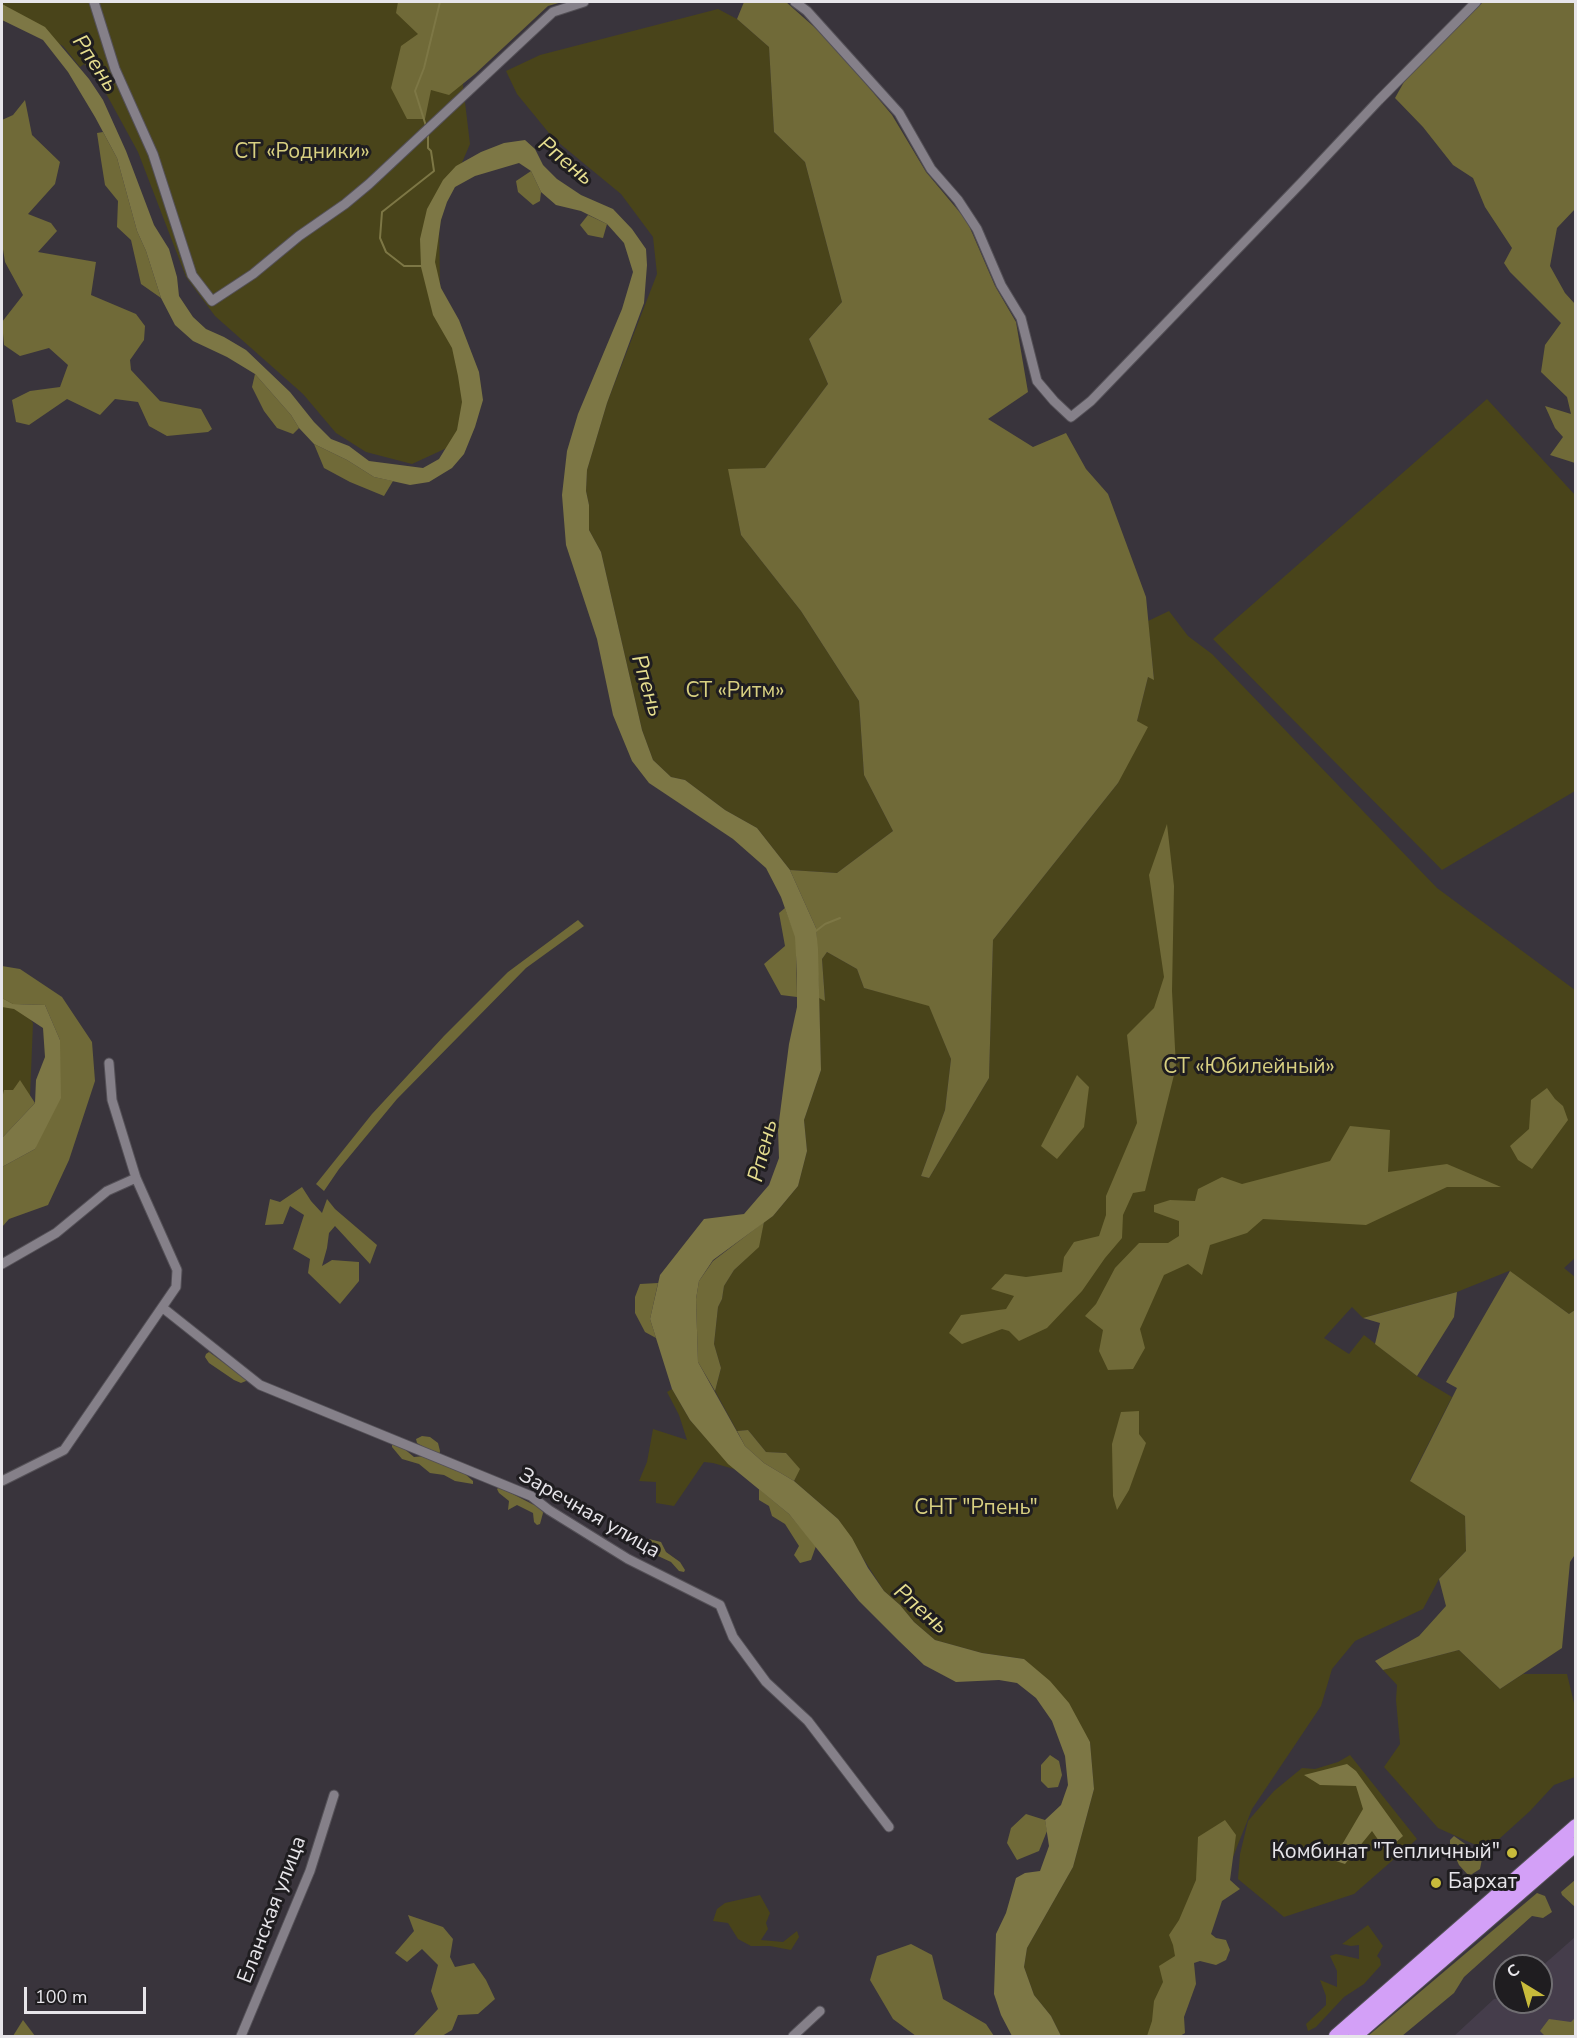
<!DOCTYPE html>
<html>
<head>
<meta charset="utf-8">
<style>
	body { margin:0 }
	#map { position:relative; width:1577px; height:2038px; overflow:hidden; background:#39343c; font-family:"Nunito Sans",sans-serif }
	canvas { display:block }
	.frame { position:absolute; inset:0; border:3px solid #e7e5ea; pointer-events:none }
	.north { position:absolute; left:1493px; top:1954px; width:60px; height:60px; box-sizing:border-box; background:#1f1d20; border:2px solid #6f6d71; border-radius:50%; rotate:323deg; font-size:16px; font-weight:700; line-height:24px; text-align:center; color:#e7e5ea }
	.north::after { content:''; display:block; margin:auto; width:21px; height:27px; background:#c8bb3b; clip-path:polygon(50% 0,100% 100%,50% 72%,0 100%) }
	.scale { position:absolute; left:24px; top:1987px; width:122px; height:27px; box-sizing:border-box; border:3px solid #e7e5ea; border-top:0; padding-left:8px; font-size:18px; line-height:21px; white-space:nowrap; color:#e7e5ea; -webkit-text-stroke:4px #1f1d20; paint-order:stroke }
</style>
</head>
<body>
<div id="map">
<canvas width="1577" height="2038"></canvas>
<div class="frame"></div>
<div class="north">С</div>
<div class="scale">100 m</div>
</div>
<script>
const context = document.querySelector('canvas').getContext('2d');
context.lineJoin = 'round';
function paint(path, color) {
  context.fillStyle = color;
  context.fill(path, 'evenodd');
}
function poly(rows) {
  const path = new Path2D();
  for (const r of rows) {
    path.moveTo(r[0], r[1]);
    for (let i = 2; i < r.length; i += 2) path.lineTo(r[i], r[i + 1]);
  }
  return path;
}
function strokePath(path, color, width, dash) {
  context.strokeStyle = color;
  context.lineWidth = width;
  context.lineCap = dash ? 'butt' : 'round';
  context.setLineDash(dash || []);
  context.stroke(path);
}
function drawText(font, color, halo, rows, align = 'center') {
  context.font = font + ' "Nunito Sans",sans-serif';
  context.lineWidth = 6;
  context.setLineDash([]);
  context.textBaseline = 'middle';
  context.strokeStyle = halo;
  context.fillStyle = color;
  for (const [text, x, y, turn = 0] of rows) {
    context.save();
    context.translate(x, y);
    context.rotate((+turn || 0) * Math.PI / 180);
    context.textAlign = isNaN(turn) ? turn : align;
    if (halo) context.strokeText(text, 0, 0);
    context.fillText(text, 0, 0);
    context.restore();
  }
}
paint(poly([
	[1575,1937,1575,2036,1454,2036,1494,1999,1505,1998,1505,2002,1541,2002,1541,1967]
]), '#453d4b');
paint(poly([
	[2,2,453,2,470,144,439,216,440,288,480,387,451,446,412,464,366,452,336,433,303,394,215,316,186,277,138,152,97,77,84,64,80,67,63,46,2,12],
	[718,9,737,19,769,47,774,132,805,162,842,302,809,339,828,384,765,468,729,470,741,535,801,611,859,701,864,775,893,831,837,873,790,870,757,828,725,810,685,780,671,777,653,760,642,730,601,552,589,530,589,505,586,491,587,470,607,403,657,274,653,237,621,194,553,138,517,94,506,71,540,55],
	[1487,399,1575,495,1575,791,1442,870,1213,639],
	[1169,611,1188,636,1212,654,1437,888,1575,990,1576,1257,1564,1268,1575,1277,1575,1310,1569,1314,1509,1271,1457,1292,1363,1318,1352,1307,1324,1338,1349,1354,1364,1335,1417,1376,1452,1397,1410,1480,1465,1516,1466,1551,1439,1579,1423,1609,1355,1641,1332,1669,1321,1706,1252,1809,1162,2036,1061,2036,1051,2016,1034,1995,1024,1967,1027,1948,1073,1867,1094,1789,1090,1742,1024,1659,982,1653,935,1640,914,1622,900,1605,884,1591,838,1519,794,1481,799,1469,786,1453,766,1452,748,1430,737,1431,715,1391,721,1368,714,1344,718,1307,722,1299,724,1286,734,1270,758,1247,764,1222,773,1216,798,1186,807,1151,804,1120,821,1070,819,998,825,1000,822,959,827,952,857,969,864,988,929,1005,951,1059,945,1110,921,1176,929,1178,989,1078,993,940,1118,783,1137,721,1148,677,1154,679,1148,621],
	[2,979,33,1023,30,1097,2,1128],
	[672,1389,690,1420,734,1469,713,1463,704,1462,674,1506,656,1503,656,1482,639,1481,647,1462,653,1429,687,1440,679,1415,667,1392],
	[1459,1650,1500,1689,1523,1674,1567,1674,1575,1707,1575,1777,1554,1785,1530,1811,1487,1850,1438,1828,1384,1767,1400,1744,1396,1700,1397,1685,1383,1670],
	[1350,1755,1417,1839,1354,1894,1284,1917,1238,1879,1240,1854,1248,1821,1274,1791,1302,1768,1315,1769,1338,1762],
	[760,1895,770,1913,766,1923,768,1929,761,1940,783,1942,797,1931,799,1937,791,1950,770,1946,751,1946,738,1939,728,1923,713,1921,717,1909,725,1903],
	[1368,1925,1383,1946,1377,1956,1380,1959,1381,1965,1364,1984,1344,1997,1316,2027,1308,2031,1306,2024,1326,2005,1326,1996,1320,1980,1337,1987,1337,1971,1330,1956,1336,1954,1359,1959,1359,1945,1351,1946,1342,1944]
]), '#49441a');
paint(poly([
	[398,2,562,2,548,6,475,74,449,95,431,90,425,119,407,119,391,88,401,46,418,34,396,13],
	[744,2,786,2,830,41,892,115,926,172,967,221,995,286,1016,322,1028,392,988,419,1033,447,1066,433,1086,469,1108,494,1146,597,1154,680,1148,677,1137,721,1148,727,1118,783,993,940,989,1078,929,1178,921,1176,945,1110,951,1059,929,1006,864,988,857,969,827,952,822,959,825,1001,819,998,816,928,790,870,837,873,893,831,864,775,859,701,801,611,741,535,728,469,765,468,828,384,809,339,842,302,805,162,774,132,769,47,737,19],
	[1483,2,1575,2,1575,209,1557,228,1550,266,1565,293,1575,304,1575,463,1550,455,1563,437,1555,428,1545,406,1571,414,1567,397,1541,372,1545,345,1561,323,1510,272,1504,263,1512,248,1485,207,1473,178,1453,165,1423,127,1395,98,1409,73],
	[25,100,32,135,60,162,55,184,28,214,51,223,57,231,38,252,96,262,91,295,136,314,145,326,144,340,130,360,131,370,160,401,201,409,212,429,208,432,167,436,149,426,138,402,115,399,100,415,67,399,29,425,16,422,12,400,30,391,60,387,68,365,49,348,20,356,4,345,2,322,23,295,5,262,2,243,2,120,13,115],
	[103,132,117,158,137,231,146,251,161,298,141,284,131,240,117,227,118,201,105,185,101,160,97,133],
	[531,171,541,192,540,201,533,205,518,192,516,181],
	[588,215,607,224,603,238,588,235,580,225],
	[255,374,291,415,299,428,293,434,277,428,264,411,252,387],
	[314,444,347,460,374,477,393,481,384,496,350,482,324,468],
	[1167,824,1174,886,1172,991,1176,1067,1145,1191,1133,1193,1123,1215,1122,1238,1105,1258,1082,1291,1047,1328,1019,1341,1009,1331,1002,1329,962,1344,949,1333,961,1315,1006,1309,1014,1296,991,1289,1005,1274,1026,1277,1062,1272,1064,1257,1074,1242,1099,1236,1106,1215,1106,1196,1137,1123,1127,1035,1154,1008,1164,977,1149,875],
	[785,908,796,937,797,997,781,995,764,964,785,946,779,913],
	[578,920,584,926,526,968,397,1099,339,1169,324,1191,316,1184,372,1114,444,1036,508,972],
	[2,966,20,969,62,997,92,1042,95,1081,69,1160,48,1205,9,1219,2,1227,2,1167,35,1149,60,1040,45,1005,13,1004,2,998],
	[1077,1075,1089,1087,1084,1127,1057,1159,1041,1146],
	[20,1080,35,1103,2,1138,2,1099,4,1090,13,1090],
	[1547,1088,1555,1099,1563,1106,1568,1120,1532,1169,1518,1160,1510,1146,1529,1129,1531,1100],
	[1350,1126,1390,1130,1388,1172,1447,1164,1501,1187,1447,1187,1366,1225,1263,1219,1247,1233,1210,1245,1202,1275,1188,1264,1164,1275,1140,1329,1145,1348,1133,1369,1108,1370,1099,1351,1103,1330,1085,1316,1096,1304,1115,1268,1139,1243,1168,1243,1179,1236,1179,1221,1154,1212,1154,1205,1170,1200,1195,1201,1198,1189,1222,1177,1242,1184,1330,1161],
	[302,1187,311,1201,322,1213,327,1199,335,1209,377,1245,370,1264,335,1226,329,1233,327,1248,322,1266,332,1260,359,1262,359,1281,340,1304,308,1273,310,1259,293,1249,304,1215,290,1206,283,1224,265,1225,270,1199,280,1202],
	[764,1222,759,1247,734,1270,724,1286,722,1299,718,1307,714,1344,721,1368,715,1391,698,1362,696,1299,699,1281,713,1261],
	[1510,1271,1569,1314,1575,1310,1576,1553,1570,1562,1562,1648,1500,1689,1459,1650,1383,1670,1375,1661,1419,1636,1446,1606,1439,1579,1466,1551,1465,1516,1410,1481,1457,1388,1446,1382],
	[658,1283,650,1319,656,1338,645,1332,635,1313,635,1297,640,1284],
	[1457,1292,1454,1317,1417,1376,1375,1344,1380,1323,1363,1318],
	[209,1352,246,1379,246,1381,241,1383,234,1380,209,1363,205,1357,206,1354],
	[1139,1411,1139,1434,1146,1443,1129,1490,1117,1510,1113,1496,1112,1444,1121,1412],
	[748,1430,766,1452,786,1453,800,1469,794,1481,764,1463,745,1446,737,1431],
	[422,1436,430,1437,438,1443,440,1451,439,1456,417,1443,416,1439],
	[396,1442,414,1457,425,1456,464,1473,473,1481,473,1484,455,1481,444,1475,430,1473,419,1464,402,1459,392,1447,392,1445],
	[499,1487,534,1505,542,1507,543,1513,540,1524,537,1525,534,1522,533,1513,517,1505,508,1510,509,1501,499,1493,497,1489],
	[759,1489,789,1514,816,1546,811,1560,800,1563,794,1555,799,1546,785,1524,772,1516,769,1506,759,1500],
	[649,1539,661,1542,666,1552,680,1562,685,1570,684,1572,679,1571,671,1562,658,1556,650,1547],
	[1050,1755,1059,1761,1062,1775,1058,1787,1048,1788,1041,1781,1041,1765],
	[1026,1814,1045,1820,1047,1831,1039,1851,1017,1860,1007,1843,1011,1828],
	[1225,1820,1236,1835,1230,1880,1240,1889,1222,1901,1211,1934,1216,1938,1226,1940,1230,1950,1226,1960,1216,1965,1200,1961,1194,1963,1196,1984,1184,2017,1185,2033,1180,2036,1147,2036,1152,2021,1154,2001,1163,1982,1159,1966,1175,1956,1173,1945,1169,1935,1179,1920,1196,1880,1198,1837],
	[1454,1836,1479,1854,1482,1859,1480,1869,1469,1876,1459,1865,1450,1845,1450,1840],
	[1575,1880,1575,1907,1562,1895,1561,1892],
	[1537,1893,1545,1896,1552,1912,1543,1918,1532,1916,1464,1977,1454,1993,1402,2036,1368,2036],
	[408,1915,443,1927,453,1939,450,1957,455,1967,474,1963,486,1980,495,1999,478,2014,458,2015,452,2030,442,2036,413,2036,438,2009,431,1991,438,1965,422,1949,407,1962,395,1953,414,1931],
	[911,1944,932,1955,943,1999,986,2024,994,2036,916,2036,893,2019,870,1980,877,1956],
	[1575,2018,1575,2036,1545,2036,1540,2031,1549,2019,1571,2022],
	[23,2020,35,2036,13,2036]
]), '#706a38');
paint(poly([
	[2,4,45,27,89,79,103,100,126,151,154,225,169,249,177,277,179,296,193,317,206,329,224,337,246,350,290,392,314,422,331,439,349,446,369,461,423,468,439,459,457,430,462,402,458,376,452,348,433,315,421,267,420,239,427,209,443,180,456,166,481,152,504,143,525,140,535,149,543,165,557,179,581,195,613,209,632,229,646,249,647,265,644,303,607,403,587,470,586,491,589,505,589,530,601,552,642,730,653,760,671,777,685,780,725,810,757,828,790,870,816,928,818,949,821,1070,804,1120,807,1151,798,1186,773,1216,713,1260,699,1281,696,1299,698,1362,745,1446,764,1463,794,1481,838,1519,852,1538,868,1568,884,1591,900,1605,914,1622,935,1640,982,1653,1024,1659,1050,1681,1069,1703,1090,1742,1094,1789,1073,1867,1027,1948,1024,1967,1034,1995,1051,2016,1061,2036,1012,2036,1001,2015,994,1994,996,1934,1006,1913,1016,1878,1025,1873,1040,1871,1049,1846,1045,1820,1061,1805,1068,1785,1065,1756,1052,1721,1036,1698,1017,1683,999,1680,956,1682,924,1665,899,1641,859,1601,789,1514,728,1464,690,1420,672,1389,650,1319,660,1275,704,1219,744,1214,769,1185,779,1158,778,1129,789,1044,797,1007,797,974,795,937,781,897,766,868,733,839,649,783,632,761,613,715,597,639,566,545,562,495,567,451,578,414,622,309,633,272,624,243,607,224,581,211,556,205,541,192,531,171,519,163,475,176,455,187,447,202,441,220,435,262,441,288,459,320,479,372,483,400,475,427,464,454,452,468,429,482,410,485,374,477,347,460,314,444,299,428,291,415,255,374,227,357,193,341,175,325,161,298,146,251,137,231,117,158,95,117,68,72,43,40,2,20],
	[2,998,13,1004,45,1005,60,1040,61,1098,35,1149,2,1167,2,1138,35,1103,36,1080,45,1057,43,1028,14,1009,2,1007],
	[1347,1764,1356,1771,1403,1836,1386,1851,1372,1831,1345,1864,1333,1860,1363,1809,1356,1786,1320,1785,1304,1775]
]), '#7d7745');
strokePath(poly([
	[426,126,415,91,424,68,440,2],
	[421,266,404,266,386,252,380,238,382,212,434,171,431,151,428,148,428,134],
	[816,931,825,924,840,918]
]), '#7d7745', 2);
const minor = poly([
	[94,2,115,69,153,154,192,275,212,301,253,274,299,236,345,204,369,184,553,12,584,2],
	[795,2,807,11,899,113,931,169,958,200,977,229,1001,285,1021,318,1037,381,1054,401,1071,417,1091,401,1302,182,1379,100,1476,2],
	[2,1264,56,1233,107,1191,136,1178],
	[163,1308,260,1385,531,1496,549,1510,628,1559,720,1605,733,1637,766,1682,808,1721,889,1827],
	[2,1481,64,1450,176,1287,177,1270,136,1178,112,1100,109,1063],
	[241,2036,310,1871,334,1795],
	[793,2036,820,2011]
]);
const highway = poly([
	[1336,2036,1576,1826],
	[1355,2036,1576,1844]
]);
strokePath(minor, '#545057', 11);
strokePath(highway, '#545057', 16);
strokePath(minor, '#858089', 9);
strokePath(highway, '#d3a0f7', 14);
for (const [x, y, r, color] of [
	[1512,1853,6,"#c8bb3b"],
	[1436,1883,6,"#c8bb3b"]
]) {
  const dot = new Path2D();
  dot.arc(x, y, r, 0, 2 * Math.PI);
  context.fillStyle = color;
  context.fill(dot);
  strokePath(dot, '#1f1d20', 2);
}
drawText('21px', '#d8d081', '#1f1d20', [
	["СТ «Родники»",302,153],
	["СТ «Ритм»",735,692],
	["СТ «Юбилейный»",1249,1068],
	["СНТ \"Рпень\"",976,1509]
]);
drawText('21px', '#e7e5ea', '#1f1d20', [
	["Заречная улица",589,1514,30],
	["Еланская улица",273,1910,-69]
]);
drawText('21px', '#e7e5ea', '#1f1d20', [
	["Комбинат \"Тепличный\"",1500,1853],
	["Бархат",1448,1883,"left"]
], 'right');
drawText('italic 22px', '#e5dd8e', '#1f1d20', [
	["Рпень",94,64,56],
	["Рпень",565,162,39],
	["Рпень",646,686,73],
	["Рпень",764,1151,-76],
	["Рпень",920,1610,41]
]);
</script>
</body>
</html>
